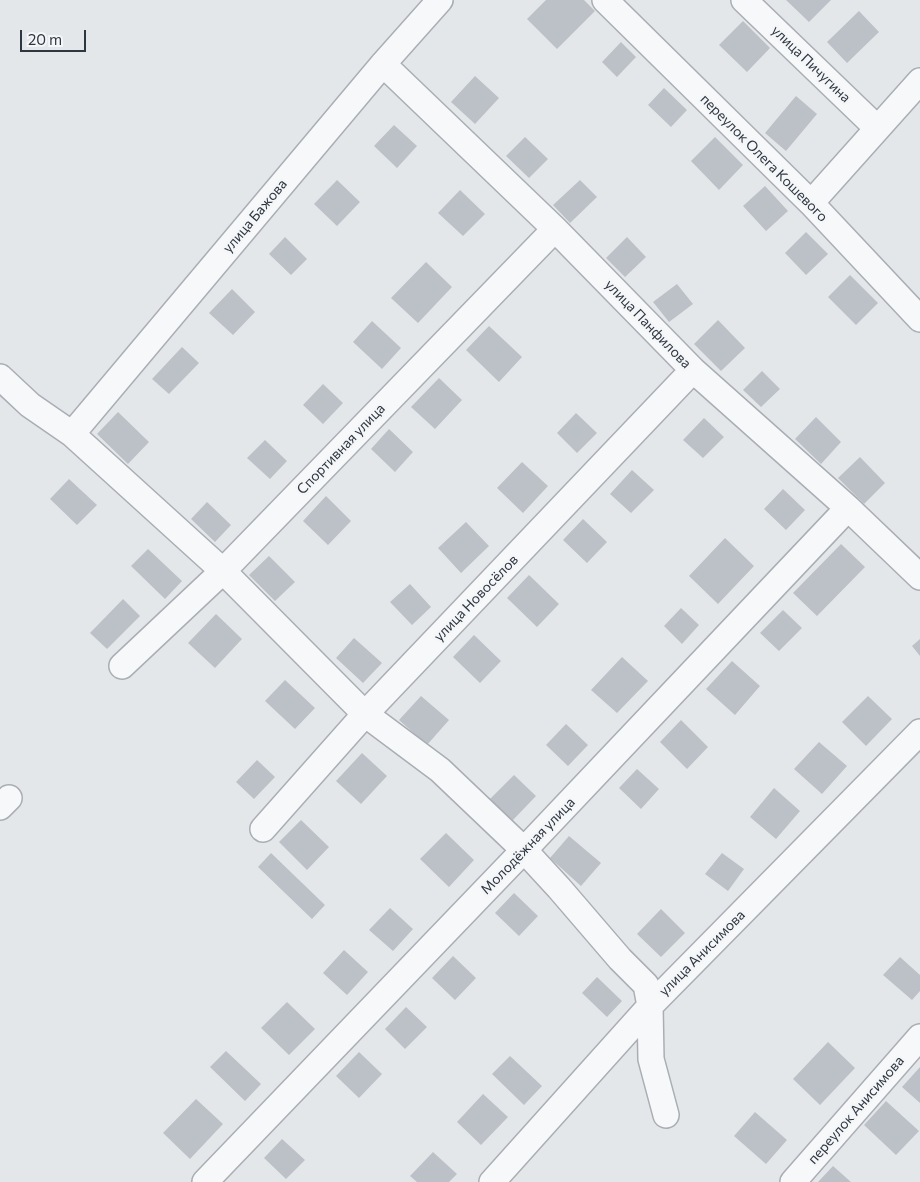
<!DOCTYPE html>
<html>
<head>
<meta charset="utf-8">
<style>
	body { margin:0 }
	#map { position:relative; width:920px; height:1182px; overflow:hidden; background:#e4e7ea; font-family:Commissioner,sans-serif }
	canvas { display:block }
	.scale { position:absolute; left:20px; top:30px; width:66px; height:22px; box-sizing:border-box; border:2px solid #2e3641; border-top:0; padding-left:6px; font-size:15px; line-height:18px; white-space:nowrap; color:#2e3641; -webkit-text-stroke:4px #f4f6f8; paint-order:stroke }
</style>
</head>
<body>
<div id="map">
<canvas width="920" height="1182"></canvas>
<div class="scale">20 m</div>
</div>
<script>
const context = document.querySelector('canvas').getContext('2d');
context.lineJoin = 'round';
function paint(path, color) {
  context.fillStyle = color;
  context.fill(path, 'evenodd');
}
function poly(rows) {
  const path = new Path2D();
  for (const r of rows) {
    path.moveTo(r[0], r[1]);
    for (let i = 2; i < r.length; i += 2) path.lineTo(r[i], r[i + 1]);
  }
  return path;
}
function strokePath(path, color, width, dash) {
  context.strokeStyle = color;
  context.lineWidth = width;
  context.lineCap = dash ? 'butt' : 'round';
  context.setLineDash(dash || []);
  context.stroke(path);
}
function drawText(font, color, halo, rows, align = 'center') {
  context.font = font + ' Commissioner,sans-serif';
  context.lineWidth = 5;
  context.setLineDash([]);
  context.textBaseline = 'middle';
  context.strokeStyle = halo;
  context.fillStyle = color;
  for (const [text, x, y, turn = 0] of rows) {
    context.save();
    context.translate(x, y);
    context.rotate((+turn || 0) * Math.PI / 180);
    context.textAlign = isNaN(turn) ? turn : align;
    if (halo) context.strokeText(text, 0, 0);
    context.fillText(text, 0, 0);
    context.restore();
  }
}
paint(poly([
	[546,0,584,0,595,11,557,49,527,19],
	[786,0,831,0,809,22],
	[859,11,879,32,847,63,827,42],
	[743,21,770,48,747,72,719,45],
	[621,42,636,57,617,77,602,62],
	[475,76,499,98,475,124,451,102],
	[664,88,687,110,671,127,648,105],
	[796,96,817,114,786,151,765,133],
	[394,125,417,146,397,168,374,146],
	[525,137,548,159,529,178,506,156],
	[715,137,743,165,719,190,691,161],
	[337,180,360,202,337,226,314,204],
	[580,180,597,197,570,223,553,205],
	[765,186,788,211,766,231,743,206],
	[460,190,485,214,463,236,438,213],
	[806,232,828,254,806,275,785,253],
	[285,237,307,259,291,275,269,254],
	[627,237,646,257,625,277,606,258],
	[426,262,452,287,418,323,391,298],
	[850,275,878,303,856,325,828,297],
	[677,284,693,304,669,322,653,302],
	[232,289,255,312,233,335,209,313],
	[718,320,745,348,721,371,694,344],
	[372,321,401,348,382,369,353,342],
	[489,326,522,357,499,382,466,350],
	[182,347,199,363,169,394,152,379],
	[762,371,780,389,761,407,743,390],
	[439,378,462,400,435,429,411,407],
	[323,384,343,403,323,424,303,405],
	[118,412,149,442,128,464,97,434],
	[576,413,597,433,577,453,557,433],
	[816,417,841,442,821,464,795,439],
	[704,418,724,437,703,458,683,440],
	[389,429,413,452,395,472,371,449],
	[265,440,287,461,270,479,247,458],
	[860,457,885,483,864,504,838,478],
	[522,462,548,486,523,513,497,488],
	[632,470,654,490,631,513,610,494],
	[69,479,97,505,77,525,50,499],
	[783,489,805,510,786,530,764,509],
	[326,496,351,521,328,545,303,521],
	[207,502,231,525,215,542,191,519],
	[583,519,607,542,587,563,563,540],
	[466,522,489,546,461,573,438,548],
	[725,538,754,566,718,604,689,576],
	[841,544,865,567,817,616,793,593],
	[148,549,182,581,165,599,131,566],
	[269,556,295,582,275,601,249,575],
	[529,575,559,604,537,627,507,598],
	[410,584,431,607,412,625,390,602],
	[123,599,140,616,107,649,90,633],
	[681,608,699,625,682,644,664,626],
	[783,610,802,628,779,651,760,633],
	[216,614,242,639,215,668,188,643],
	[474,635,501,661,480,683,453,657],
	[354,638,382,663,363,683,336,658],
	[920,639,920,656,912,646],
	[622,657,648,681,617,713,591,690],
	[732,661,760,686,735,715,706,689],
	[285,680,315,708,295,729,265,701],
	[421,696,449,720,427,745,399,720],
	[868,696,892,719,866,746,842,722],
	[681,720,708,747,687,769,660,742],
	[566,724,588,745,568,766,546,745],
	[819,742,847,766,822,794,794,769],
	[362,753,387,776,361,804,336,781],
	[257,760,275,777,254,799,236,782],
	[637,769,659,789,641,809,619,788],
	[514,775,536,796,512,821,490,799],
	[774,788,800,811,776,839,750,817],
	[301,820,329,847,307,870,279,842],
	[446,833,474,860,449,887,420,859],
	[569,836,601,863,581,886,550,858],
	[271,853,325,905,312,919,258,867],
	[722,853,744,869,728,891,705,874],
	[514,893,538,916,519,936,495,913],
	[390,908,413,929,393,951,369,930],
	[661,909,685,933,661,957,637,934],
	[344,950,368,972,347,995,323,973],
	[453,956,476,978,455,1000,432,978],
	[900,957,920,975,920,991,912,1000,883,975],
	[597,977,622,1001,607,1017,582,993],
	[287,1002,315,1029,289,1055,261,1028],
	[406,1007,427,1027,405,1049,385,1029],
	[828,1042,855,1068,820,1105,793,1079],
	[226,1051,261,1084,245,1101,210,1067],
	[359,1052,382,1074,359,1098,336,1076],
	[510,1056,542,1086,524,1105,492,1074],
	[920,1067,920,1103,902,1087],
	[483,1094,508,1117,481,1145,457,1122],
	[196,1099,223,1124,190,1159,163,1133],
	[886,1101,919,1131,896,1155,864,1125],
	[755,1112,787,1140,766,1164,734,1136],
	[282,1139,305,1160,286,1179,264,1158],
	[433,1152,457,1174,449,1182,417,1182,410,1176],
	[833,1166,851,1182,818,1182]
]), '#bcc1c7');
const minor = poly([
	[605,0,811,203,920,319],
	[744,0,877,128],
	[383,64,555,229,693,370,848,508,920,577],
	[811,203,920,81],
	[0,377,30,405,72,434,223,571,365,714,440,770,524,850,559,888,620,959,646,985,650,1006,651,1059,666,1115],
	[72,434,383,64,440,0],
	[122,666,223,571,555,229],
	[0,807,9,798],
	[263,829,365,714,693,370],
	[205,1182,524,850,848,508],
	[492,1182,650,1006,920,732],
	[793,1182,920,1037]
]);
strokePath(minor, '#aaaeb4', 28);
strokePath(minor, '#f7f8f9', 25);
drawText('14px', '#2e3641', '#f4f6f8', [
	["улица Пичугина",811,64,44],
	["переулок Олега Кошевого",764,158,45],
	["улица Бажова",255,216,-50],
	["улица Панфилова",648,324,46],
	["Спортивная улица",341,449,-46],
	["улица Новосёлов",476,598,-46],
	["Молодёжная улица",528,846,-46],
	["улица Анисимова",702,953,-45],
	["переулок Анисимова",856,1110,-49]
]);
</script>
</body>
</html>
